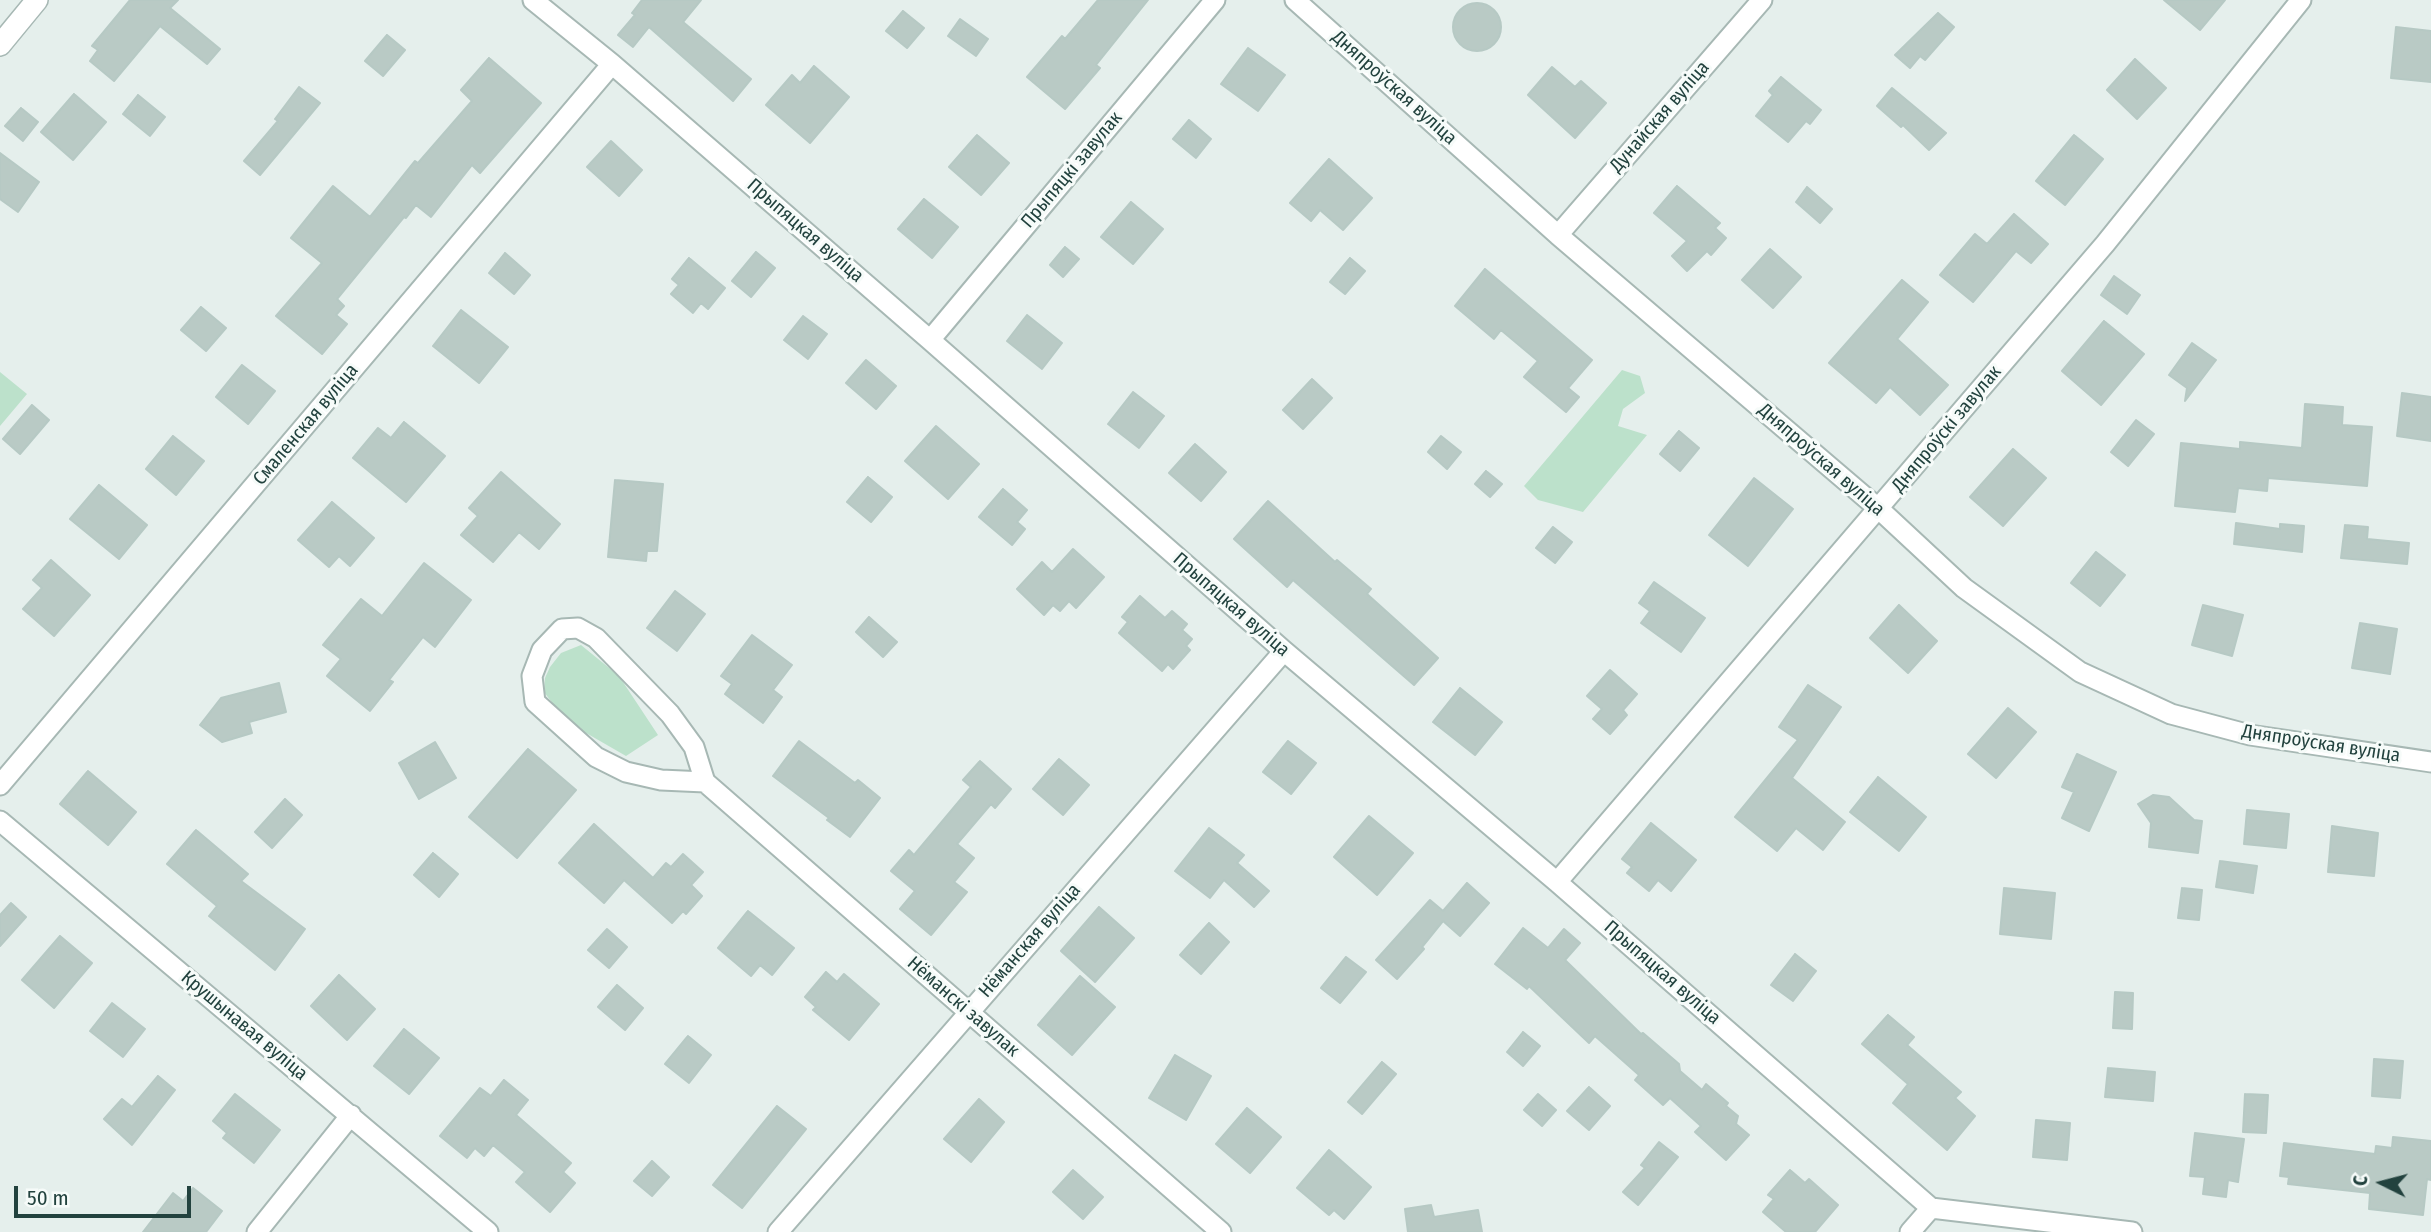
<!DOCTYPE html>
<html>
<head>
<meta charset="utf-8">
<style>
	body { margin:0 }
	#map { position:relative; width:2431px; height:1232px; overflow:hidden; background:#e5efec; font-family:"Fira Sans Condensed",sans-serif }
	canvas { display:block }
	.north { position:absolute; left:2347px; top:1148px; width:70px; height:70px; -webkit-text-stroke:5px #f6fbf9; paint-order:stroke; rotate:276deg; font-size:19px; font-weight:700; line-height:28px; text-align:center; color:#22423e }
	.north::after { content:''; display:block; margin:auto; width:24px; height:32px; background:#22423e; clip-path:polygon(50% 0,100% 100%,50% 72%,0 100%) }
	.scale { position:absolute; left:14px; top:1186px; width:177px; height:32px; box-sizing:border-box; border:4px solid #22423e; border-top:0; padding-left:9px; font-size:21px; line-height:24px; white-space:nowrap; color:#22423e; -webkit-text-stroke:5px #f6fbf9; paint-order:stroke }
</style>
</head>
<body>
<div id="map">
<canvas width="2431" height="1232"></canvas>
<div class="north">С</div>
<div class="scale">50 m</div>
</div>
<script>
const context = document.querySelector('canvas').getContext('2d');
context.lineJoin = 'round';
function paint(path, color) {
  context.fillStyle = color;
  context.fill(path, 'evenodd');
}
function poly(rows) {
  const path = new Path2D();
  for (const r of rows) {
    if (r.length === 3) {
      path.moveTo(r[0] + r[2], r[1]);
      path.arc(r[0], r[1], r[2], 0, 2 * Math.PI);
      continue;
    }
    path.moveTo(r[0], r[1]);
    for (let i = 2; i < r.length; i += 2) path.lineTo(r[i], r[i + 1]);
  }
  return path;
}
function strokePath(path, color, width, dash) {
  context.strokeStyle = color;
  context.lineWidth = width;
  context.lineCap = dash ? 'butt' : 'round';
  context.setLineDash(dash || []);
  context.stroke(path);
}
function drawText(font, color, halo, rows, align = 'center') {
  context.font = font + ' "Fira Sans Condensed",sans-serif';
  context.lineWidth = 6;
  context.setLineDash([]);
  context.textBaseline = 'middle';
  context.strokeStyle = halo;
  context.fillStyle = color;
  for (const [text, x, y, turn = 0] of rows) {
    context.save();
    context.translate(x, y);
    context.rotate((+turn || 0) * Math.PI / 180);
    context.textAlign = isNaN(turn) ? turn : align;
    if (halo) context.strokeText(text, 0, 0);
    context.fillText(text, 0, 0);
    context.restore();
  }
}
paint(poly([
	[1622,370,1640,376,1645,393,1623,409,1618,426,1647,435,1583,512,1538,500,1524,486],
	[0,372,27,394,0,426],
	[581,645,619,676,658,735,626,756,567,722,544,692,545,678,550,667,561,653]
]), '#bce1cb');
const building = poly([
	[130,0,178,0,170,8,220,49,207,64,160,26,114,81,90,61,98,50,92,46,130,0],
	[642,0,701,0,683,22,751,79,733,101,649,27,633,47,618,35,635,15,632,13,642,0],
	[1098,0,1148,0,1096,65,1100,68,1065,109,1027,77,1062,36,1065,39,1098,0],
	[2164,0,2225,0,2200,30,2164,0],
	[1477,27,24],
	[903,11,924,28,907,48,886,31,903,11],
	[1938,13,1954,27,1925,60,1920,56,1910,68,1895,55,1938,13],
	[960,19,988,39,976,56,948,36,960,19],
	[2396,27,2431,31,2431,82,2391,78,2396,27],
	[387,35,405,50,383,76,365,61,387,35],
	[1248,48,1285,75,1258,111,1221,84,1248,48],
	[489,58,541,103,480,173,472,165,431,217,416,205,406,218,404,217,337,299,344,306,336,315,347,324,322,354,276,316,322,263,291,238,333,186,370,217,415,161,418,163,472,101,461,90,489,58],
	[2135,59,2166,88,2137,119,2107,90,2135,59],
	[814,66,849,97,810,143,766,105,792,75,800,83,814,66],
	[1552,67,1575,87,1581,81,1606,103,1575,138,1528,95,1552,67],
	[1781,77,1821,110,1810,124,1806,121,1788,142,1756,116,1773,95,1769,91,1781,77],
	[299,87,320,103,260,175,244,161,278,121,275,119,299,87],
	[1892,88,1946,133,1929,150,1903,125,1901,127,1877,106,1892,88],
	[74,94,106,122,73,160,41,132,74,94],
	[138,95,165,117,150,136,123,114,138,95],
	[21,108,38,122,23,141,5,126,21,108],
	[1189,120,1211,139,1196,158,1173,139,1189,120],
	[977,135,1009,163,981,195,949,167,977,135],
	[2074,135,2103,159,2065,205,2036,181,2074,135],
	[611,141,642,170,619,196,587,167,611,141],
	[0,153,39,182,18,212,0,199,0,153],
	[1329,159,1372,198,1343,230,1320,210,1311,221,1290,203,1329,159],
	[1677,186,1720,223,1715,228,1726,238,1711,255,1707,251,1687,271,1672,256,1687,241,1654,213,1677,186],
	[1807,187,1832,209,1820,223,1796,202,1807,187],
	[924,199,958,227,932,258,898,229,924,199],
	[1131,202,1163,229,1133,264,1101,237,1131,202],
	[2014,214,2048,244,2031,263,2016,251,1973,302,1940,275,1975,234,1987,244,2014,214],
	[1065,247,1079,259,1063,277,1050,265,1065,247],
	[1770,249,1801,277,1773,308,1742,280,1770,249],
	[756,252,775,268,751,297,732,281,756,252],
	[505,253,530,275,514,294,489,273,505,253],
	[689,258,725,288,708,309,701,303,693,313,671,294,679,285,672,279,689,258],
	[1350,258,1365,271,1345,294,1330,282,1350,258],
	[1485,269,1592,360,1568,388,1579,397,1566,412,1524,377,1538,361,1501,330,1494,339,1455,306,1485,269],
	[2114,276,2140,295,2127,314,2101,295,2114,276],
	[1902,280,1928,302,1897,339,1948,385,1920,415,1890,387,1876,403,1829,363,1902,280],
	[201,307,226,328,206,351,181,330,201,307],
	[461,310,508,347,479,383,433,346,461,310],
	[1027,315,1062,343,1042,369,1007,341,1027,315],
	[803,316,827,334,808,359,784,340,803,316],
	[2104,321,2144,354,2101,405,2062,371,2104,321],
	[2192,343,2216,360,2185,401,2187,388,2169,375,2192,343],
	[866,360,896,386,876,409,846,383,866,360],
	[242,365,275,391,248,424,216,397,242,365],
	[1312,379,1332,398,1303,429,1283,410,1312,379],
	[1133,392,1164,416,1139,448,1108,424,1133,392],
	[2402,393,2431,397,2431,441,2397,436,2402,393],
	[2305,404,2343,407,2342,425,2372,427,2367,486,2268,478,2267,491,2238,488,2235,512,2175,506,2181,443,2240,449,2240,442,2302,448,2305,404],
	[32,405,49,420,20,454,3,439,32,405],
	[2136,420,2154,434,2128,466,2111,452,2136,420],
	[404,422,445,456,406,502,353,458,378,428,391,438,404,422],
	[936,426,979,464,948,499,905,461,936,426],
	[1679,431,1699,448,1680,471,1660,454,1679,431],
	[173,436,204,461,176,495,146,469,173,436],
	[1441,436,1461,452,1447,469,1428,452,1441,436],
	[1195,444,1226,472,1201,501,1169,473,1195,444],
	[2013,449,2046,478,2003,526,1970,497,2013,449],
	[1486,471,1502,484,1490,497,1475,484,1486,471],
	[501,472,560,524,539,549,519,532,493,562,461,535,478,516,469,508,501,472],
	[868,477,892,497,871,522,847,502,868,477],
	[1754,478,1793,509,1748,566,1709,535,1754,478],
	[615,480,663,484,657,551,647,551,646,561,608,557,615,480],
	[99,485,147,525,119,559,70,519,99,485],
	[1003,489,1027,510,1017,522,1025,529,1012,545,979,517,1003,489],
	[1268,501,1335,562,1337,560,1371,589,1367,594,1438,658,1414,685,1293,580,1287,587,1234,539,1268,501],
	[332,502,374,538,350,566,339,556,329,567,298,540,332,502],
	[2236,523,2280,529,2280,524,2304,526,2302,552,2234,544,2236,523],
	[2345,525,2368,527,2367,539,2409,543,2407,564,2341,558,2345,525],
	[1553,527,1572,542,1555,563,1536,548,1553,527],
	[1073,549,1104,577,1076,608,1069,601,1060,611,1053,605,1044,615,1017,589,1042,562,1052,572,1073,549],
	[2096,552,2125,575,2100,606,2071,583,2096,552],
	[51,560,90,595,54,636,23,609,42,588,33,580,51,560],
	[424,563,471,600,435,647,423,637,389,680,393,682,370,711,327,676,341,659,323,645,361,599,382,616,424,563],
	[1654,582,1705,618,1681,652,1641,623,1650,611,1639,603,1654,582],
	[675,591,705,614,677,651,647,628,675,591],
	[1140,596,1165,618,1172,611,1187,624,1182,630,1192,639,1186,646,1190,650,1173,669,1168,664,1162,671,1119,633,1128,622,1122,617,1140,596],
	[1899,605,1937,641,1908,673,1870,638,1899,605],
	[2203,605,2243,615,2232,656,2192,645,2203,605],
	[869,617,897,642,883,657,856,632,869,617],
	[2360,623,2397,629,2390,674,2352,668,2360,623],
	[752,635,792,665,773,690,782,697,763,723,725,694,732,684,721,676,752,635],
	[1610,670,1637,694,1623,710,1627,715,1610,734,1593,719,1602,709,1587,696,1610,670],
	[279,683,286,712,249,722,252,733,222,742,200,725,221,698,279,683],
	[1808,685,1841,707,1792,778,1845,822,1823,850,1796,828,1777,851,1735,817,1798,740,1779,727,1808,685],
	[1460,688,1502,722,1475,755,1433,722,1460,688],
	[2008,708,2036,732,1996,778,1968,754,2008,708],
	[799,741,855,783,858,780,880,798,850,837,827,820,829,818,773,776,799,741],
	[1288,741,1316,763,1291,794,1263,772,1288,741],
	[435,742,456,778,419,799,399,763,435,742],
	[528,749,576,790,517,858,469,817,528,749],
	[2077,754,2116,772,2089,831,2062,818,2074,792,2062,787,2077,754],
	[1059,759,1089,785,1063,815,1033,789,1059,759],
	[980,761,1011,789,995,808,991,804,957,844,974,858,954,882,967,892,931,935,900,909,915,891,891,871,909,850,914,855,971,787,963,780,980,761],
	[88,771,136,812,108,845,60,804,88,771],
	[1878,777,1926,817,1899,851,1850,812,1878,777],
	[2153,795,2169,797,2194,820,2202,821,2198,853,2149,847,2151,823,2138,804,2153,795],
	[285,799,302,815,272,848,255,832,285,799],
	[2247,810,2289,814,2286,848,2244,844,2247,810],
	[1369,816,1413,853,1377,895,1334,857,1369,816],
	[1651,823,1696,860,1671,891,1658,880,1649,891,1627,873,1632,867,1622,859,1651,823],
	[594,824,653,878,666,863,671,867,683,854,703,872,691,885,702,896,686,914,683,911,672,923,624,880,604,903,559,863,594,824],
	[2332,826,2378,833,2374,876,2328,872,2332,826],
	[1209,828,1244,855,1237,863,1269,891,1254,907,1224,880,1210,898,1175,871,1209,828],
	[196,830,248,874,241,881,305,929,275,970,209,916,217,906,167,864,196,830],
	[433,853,458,874,439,897,414,875,433,853],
	[2220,861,2257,866,2253,893,2216,887,2220,861],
	[1467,883,1489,903,1460,936,1443,921,1422,947,1424,949,1397,979,1376,960,1430,900,1443,911,1467,883],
	[2004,888,2055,893,2051,939,2000,934,2004,888],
	[2182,888,2202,890,2199,920,2178,918,2182,888],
	[11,903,26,917,0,946,0,915,11,903],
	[1099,907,1134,938,1095,982,1061,951,1099,907],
	[748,911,794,948,772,975,760,965,751,976,718,948,748,911],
	[1209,923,1229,942,1201,974,1180,955,1209,923],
	[1523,928,1548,948,1564,929,1580,943,1565,960,1641,1034,1643,1033,1679,1064,1680,1071,1702,1090,1706,1084,1728,1103,1726,1106,1738,1116,1736,1124,1749,1135,1726,1160,1695,1132,1701,1126,1670,1098,1663,1105,1635,1080,1639,1075,1595,1036,1589,1043,1529,986,1527,989,1495,964,1523,928],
	[607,929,627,947,609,968,588,950,607,929],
	[60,936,92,963,54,1008,22,980,60,936],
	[1795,954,1816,971,1793,1001,1771,985,1795,954],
	[1346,957,1366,972,1340,1003,1321,988,1346,957],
	[826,972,837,982,844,974,879,1004,849,1040,813,1010,816,1007,805,997,826,972],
	[339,975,375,1009,347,1040,311,1006,339,975],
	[1080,976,1115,1007,1072,1055,1038,1025,1080,976],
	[617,985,643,1008,625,1030,598,1007,617,985],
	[2115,992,2133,993,2132,1029,2113,1028,2115,992],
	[112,1003,145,1029,123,1057,90,1031,112,1003],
	[1888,1015,1914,1037,1907,1045,1961,1092,1955,1098,1975,1116,1947,1150,1893,1103,1908,1084,1862,1044,1888,1015],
	[404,1029,439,1058,409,1094,374,1066,404,1029],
	[1523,1032,1540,1046,1523,1066,1507,1052,1523,1032],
	[688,1036,711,1055,689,1083,665,1064,688,1036],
	[1175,1055,1211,1076,1186,1120,1149,1098,1175,1055],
	[2374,1059,2403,1061,2400,1098,2372,1096,2374,1059],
	[1382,1062,1396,1074,1362,1114,1348,1102,1382,1062],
	[2108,1068,2155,1072,2153,1101,2105,1097,2108,1068],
	[158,1076,175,1090,132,1145,104,1119,122,1099,132,1107,158,1076],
	[504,1080,528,1100,516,1115,571,1163,563,1172,575,1183,550,1212,516,1182,525,1172,493,1145,484,1156,475,1148,467,1158,440,1136,480,1088,491,1096,504,1080],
	[1589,1087,1610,1106,1589,1130,1567,1111,1589,1087],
	[235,1094,280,1130,254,1163,223,1138,227,1133,213,1121,235,1094],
	[1538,1094,1556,1110,1542,1126,1524,1110,1538,1094],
	[2245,1094,2268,1095,2266,1133,2243,1132,2245,1094],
	[979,1099,1004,1122,971,1162,944,1139,979,1099],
	[777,1106,806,1129,742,1208,713,1185,777,1106],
	[1247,1108,1281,1137,1250,1173,1216,1144,1247,1108],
	[2036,1120,2070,1123,2067,1160,2033,1157,2036,1120],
	[2195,1133,2244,1139,2238,1182,2228,1180,2226,1197,2203,1194,2205,1177,2190,1176,2195,1133],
	[2393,1137,2431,1141,2431,1180,2427,1179,2423,1215,2369,1209,2370,1193,2288,1184,2289,1177,2280,1176,2284,1143,2375,1154,2376,1146,2392,1148,2393,1137],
	[1659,1142,1678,1157,1638,1205,1623,1192,1645,1168,1641,1165,1659,1142],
	[1329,1150,1371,1187,1344,1219,1334,1210,1329,1215,1297,1188,1329,1150],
	[652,1161,669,1177,652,1196,634,1181,652,1161],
	[1073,1170,1103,1197,1083,1219,1053,1192,1073,1170],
	[1790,1170,1805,1183,1809,1179,1838,1205,1815,1232,1786,1232,1763,1212,1774,1199,1768,1195,1790,1170],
	[193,1188,222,1211,206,1232,143,1232,173,1193,183,1201,193,1188],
	[1431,1205,1434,1217,1478,1210,1482,1232,1408,1232,1405,1209,1431,1205]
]);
paint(building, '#b9cac5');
strokePath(building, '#b6c9c4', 2);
const minor = poly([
	[533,0,612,64,930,340,1284,651,1557,882,1931,1208],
	[1295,0,1558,235,1879,509,1964,588,2080,672,2171,714,2250,735,2431,762],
	[1558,235,1762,0],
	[930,340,1215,0],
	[705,782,661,780,626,772,596,757,535,702,532,676,542,650,562,629,578,628,596,638,670,714,694,747,705,782,1221,1232],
	[0,785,612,64],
	[0,821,488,1232],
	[1557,882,2105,244,2301,0],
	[1931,1208,2132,1232],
	[257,1232,351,1115],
	[778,1232,1284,651],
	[1910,1232,1931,1208]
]);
const tertiary = poly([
	[0,45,37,0]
]);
strokePath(minor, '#a7b8b4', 23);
strokePath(tertiary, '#a7b8b4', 24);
strokePath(minor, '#fff', 19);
strokePath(tertiary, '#fff', 21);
drawText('19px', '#22423e', '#f6fbf9', [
	["Дняпроўская вуліца",1394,88,42],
	["Дунайская вуліца",1660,117,-49],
	["Прыпяцкі завулак",1072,170,-50],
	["Прыпяцкая вуліца",805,231,41],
	["Смаленская вуліца",306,425,-50],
	["Дняпроўскі завулак",1947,429,-50],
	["Дняпроўская вуліца",1821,460,41],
	["Прыпяцкая вуліца",1231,605,41],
	["Дняпроўская вуліца",2321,744,9],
	["Нёманская вуліца",1030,941,-49],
	["Прыпяцкая вуліца",1662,973,41],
	["Нёманскі завулак",963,1007,41],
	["Крушынавая вуліца",244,1026,40]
]);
</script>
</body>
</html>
